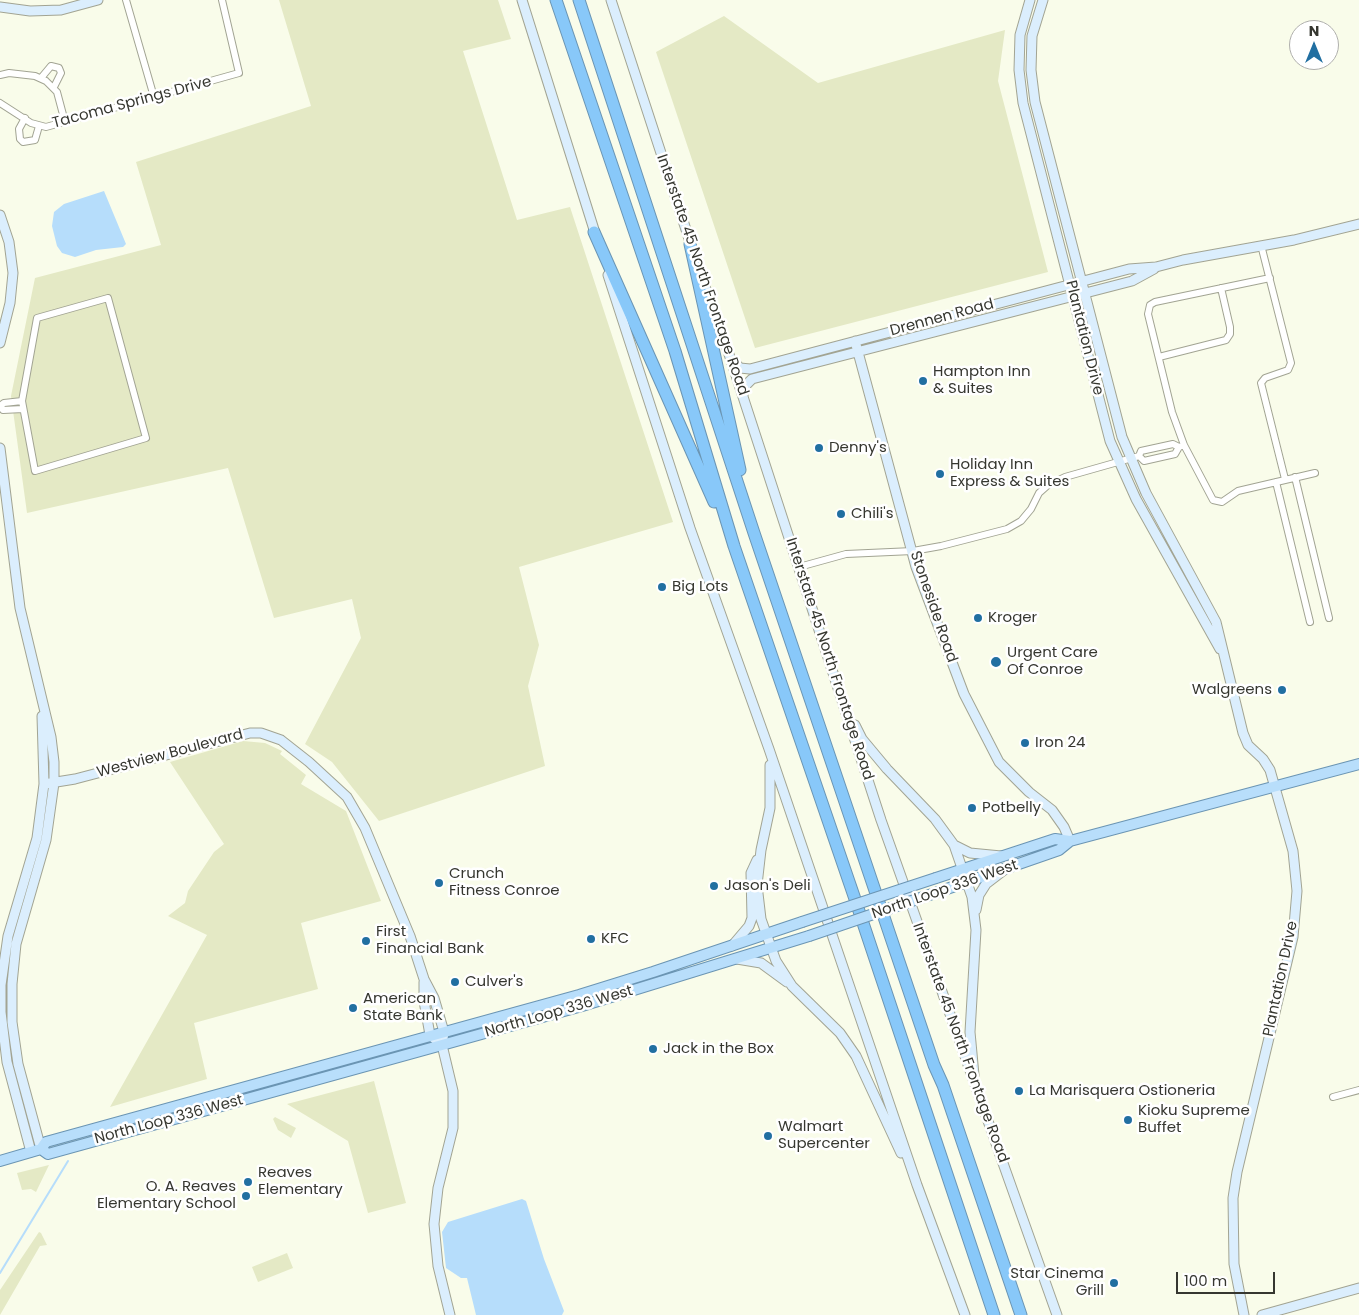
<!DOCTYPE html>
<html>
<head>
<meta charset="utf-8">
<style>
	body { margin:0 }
	#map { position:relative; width:1359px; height:1315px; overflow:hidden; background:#f9fcea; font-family:Poppins,sans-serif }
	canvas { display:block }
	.north { position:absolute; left:1289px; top:20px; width:50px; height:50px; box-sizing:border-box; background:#fff; border:1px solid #afafac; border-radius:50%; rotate:0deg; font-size:14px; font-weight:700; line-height:20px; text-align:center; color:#363730 }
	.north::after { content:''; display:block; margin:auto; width:18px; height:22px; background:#216fa1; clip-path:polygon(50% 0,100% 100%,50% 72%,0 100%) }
	.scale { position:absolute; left:1176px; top:1272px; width:99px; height:22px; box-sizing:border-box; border:2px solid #363730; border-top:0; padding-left:6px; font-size:15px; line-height:18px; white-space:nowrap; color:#363730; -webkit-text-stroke:4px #fff; paint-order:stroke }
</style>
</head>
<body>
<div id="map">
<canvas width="1359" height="1315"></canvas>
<div class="north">N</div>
<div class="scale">100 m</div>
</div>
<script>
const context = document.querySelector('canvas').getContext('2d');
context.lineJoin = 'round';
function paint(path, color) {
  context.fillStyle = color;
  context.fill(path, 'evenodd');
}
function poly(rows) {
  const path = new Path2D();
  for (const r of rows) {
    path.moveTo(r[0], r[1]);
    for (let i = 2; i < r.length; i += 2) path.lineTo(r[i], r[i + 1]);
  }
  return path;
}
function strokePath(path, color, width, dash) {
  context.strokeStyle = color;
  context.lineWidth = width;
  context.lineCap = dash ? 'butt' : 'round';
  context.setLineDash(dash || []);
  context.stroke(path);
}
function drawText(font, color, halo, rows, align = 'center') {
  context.font = font + ' Poppins,sans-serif';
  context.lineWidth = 5;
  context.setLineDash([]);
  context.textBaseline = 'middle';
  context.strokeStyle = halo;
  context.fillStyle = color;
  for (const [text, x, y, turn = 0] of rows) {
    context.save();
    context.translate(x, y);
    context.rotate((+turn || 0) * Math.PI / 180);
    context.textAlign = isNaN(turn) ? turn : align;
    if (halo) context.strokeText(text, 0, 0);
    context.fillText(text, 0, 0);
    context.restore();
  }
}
paint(poly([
	[279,0,498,0,511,39,463,51,517,220,570,207,673,522,519,567,539,645,528,686,545,766,379,821,332,762,305,744,361,638,352,599,274,618,228,468,27,513,11,396,35,278,161,245,136,162,311,106],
	[724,16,818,83,1005,30,998,81,1048,272,755,348,656,52],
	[243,741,265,743,282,751,280,754,306,775,301,784,346,811,381,901,301,923,318,989,194,1023,207,1079,110,1107,207,935,168,916,185,903,188,891,214,852,224,844,170,762],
	[374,1081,406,1203,368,1213,348,1141,287,1104],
	[275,1117,296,1128,291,1138,278,1130,273,1119],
	[49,1165,36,1192,31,1189,22,1190,17,1173],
	[39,1232,41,1233,47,1245,40,1246,0,1315,0,1290],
	[287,1253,293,1268,258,1282,252,1267]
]), '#e4e9c5');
paint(poly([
	[104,191,126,244,123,247,96,250,75,257,62,253,57,246,52,226,54,212,64,204],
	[522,1199,526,1201,544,1259,564,1311,562,1315,476,1315,467,1278,461,1278,446,1268,442,1232,448,1222]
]), '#b6ddfb');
strokePath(poly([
	[0,1273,68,1161]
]), '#b6ddfb', 2);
const street = poly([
	[126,0,154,97],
	[0,75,9,73,35,76,46,81,57,92,65,122],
	[41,78,51,66,59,68,61,73,54,87],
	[0,103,31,123,46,127,239,73,222,0],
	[25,118,19,129,20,139,23,142,35,140,39,126],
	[1261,245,1291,363,1288,370,1265,378,1261,383,1285,479],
	[1270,278,1155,302,1150,305,1148,314,1172,412,1184,445,1213,500,1222,502,1238,491,1315,473],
	[108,298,146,438,35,471,22,401,37,318,108,298],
	[1159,357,1226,340,1230,334,1230,327,1221,288],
	[0,406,3,410,23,409],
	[0,406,4,403,22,401],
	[1139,456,1144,461,1175,454,1179,447,1182,446],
	[1295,477,1329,618],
	[1276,482,1310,622],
	[799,567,846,554,913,551,941,546,1007,529,1021,521,1031,509,1039,493,1048,485,1065,477,1139,456,1141,451,1173,444,1179,447],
	[1333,1097,1359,1090]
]);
const secondary = poly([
	[522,0,596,236],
	[611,0,692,248],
	[1030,0,1020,35,1019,70,1023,103,1110,441,1136,499,1220,649],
	[1043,0,1032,36,1031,70,1035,102,1122,437,1146,493,1216,622,1243,733,1248,745,1263,759,1270,770,1293,851,1297,891,1293,937,1237,1172,1233,1198,1234,1264,1244,1315],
	[0,7,30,11,61,10,98,0],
	[0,215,9,242,13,273,10,303,0,343],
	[608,275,690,528,769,749,917,1185,965,1315],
	[701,275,731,360,881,820,1057,1315],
	[855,341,916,567,964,694,999,762,1029,792,1052,810,1064,827,1070,841],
	[733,361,740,368,750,369,1129,269,1156,267,1183,260,1294,240,1359,224],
	[743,395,746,385,752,379,1132,281,1154,269],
	[0,448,20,608,51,737,54,762,54,783,46,840,16,944,12,984,12,1022,18,1064,41,1149],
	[855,725,862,739,887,769,935,819,954,845,972,897,976,930,970,1032,974,1075],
	[770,765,770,808,761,850,757,885,761,919,776,961,792,986,840,1033,856,1056,901,1153],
	[44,784,75,779,250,733,261,733,281,740,309,762,347,797,365,828,410,936,424,979,434,998,444,1032,442,1045,453,1091,453,1128,438,1188,434,1224,438,1266,450,1315],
	[954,845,970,853,1001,856],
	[976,910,979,895,986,884,1003,871],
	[732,946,749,926,752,918,751,873,757,860],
	[737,959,761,963,787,982],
	[424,982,424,1001,430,1035,442,1045],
	[31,1152,7,1062,1,1012,1,985,8,936,37,838,44,784,42,716],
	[1262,1315,1359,1288]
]);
const primary = poly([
	[936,878,1055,839,1070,841],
	[938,892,1059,850,1070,841,1359,764],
	[41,1149,48,1154,442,1045,582,1006,809,936],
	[0,1161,41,1149,46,1142,579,995,653,972,802,922]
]);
const highway = poly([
	[556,0,675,351,734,546,856,902,994,1315],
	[579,0,754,533,934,1065,943,1085,1021,1315],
	[594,232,714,502],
	[690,244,740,470]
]);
strokePath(street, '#a2a493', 8);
strokePath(secondary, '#a2a493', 11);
strokePath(primary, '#6b95b3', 12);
strokePath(highway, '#6b95b3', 13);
strokePath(street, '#fff', 6);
strokePath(secondary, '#dbeefd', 9);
strokePath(primary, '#b8defb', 10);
strokePath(highway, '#88c8f9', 11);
const primaryBridge = poly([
	[802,922,936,878],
	[809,936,938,892]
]);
strokePath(primaryBridge, '#6b95b3', 12, []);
strokePath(primaryBridge, '#b8defb', 10);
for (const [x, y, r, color] of [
	[923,381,5,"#216fa1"],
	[819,448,5,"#216fa1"],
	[940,474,5,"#216fa1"],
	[841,514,5,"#216fa1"],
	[662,587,5,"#216fa1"],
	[978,618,5,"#216fa1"],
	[996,662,6,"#216fa1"],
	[1282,690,5,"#216fa1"],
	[1025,743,5,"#216fa1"],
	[972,808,5,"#216fa1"],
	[439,883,5,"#216fa1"],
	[714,886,5,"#216fa1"],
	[591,939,5,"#216fa1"],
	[366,941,5,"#216fa1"],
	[455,982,5,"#216fa1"],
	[353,1008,5,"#216fa1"],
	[653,1049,5,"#216fa1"],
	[1019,1091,5,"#216fa1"],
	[1128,1120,5,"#216fa1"],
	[768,1136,5,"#216fa1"],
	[248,1182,5,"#216fa1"],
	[246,1196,5,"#216fa1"],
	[1114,1283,5,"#216fa1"]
]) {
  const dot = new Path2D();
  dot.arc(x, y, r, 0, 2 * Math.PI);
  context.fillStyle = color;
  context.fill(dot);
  strokePath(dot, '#fff', 2);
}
drawText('15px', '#363730', '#fff', [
	["Tacoma Springs Drive",132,103,-15],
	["Interstate 45 North Frontage Road",702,275,71],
	["Drennen Road",942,318,-15],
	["Plantation Drive",1084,338,76],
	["Stoneside Road",933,607,71],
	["Interstate 45 North Frontage Road",829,659,72],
	["Westview Boulevard",170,754,-15],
	["North Loop 336 West",945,890,-19],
	["Plantation Drive",1281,979,-78],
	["North Loop 336 West",559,1012,-16],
	["Interstate 45 North Frontage Road",960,1043,70],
	["North Loop 336 West",169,1120,-15]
]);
drawText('15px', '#363730', '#fff', [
	["Hampton Inn",933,372],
	["& Suites",933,389],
	["Denny's",829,448],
	["Holiday Inn",950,465],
	["Express & Suites",950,482],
	["Chili's",851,514],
	["Big Lots",672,587],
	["Kroger",988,618],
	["Urgent Care",1007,653],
	["Of Conroe",1007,670],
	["Walgreens",1272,690,"right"],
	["Iron 24",1035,743],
	["Potbelly",982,808],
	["Crunch",449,874],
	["Fitness Conroe",449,891],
	["Jason's Deli",724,886],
	["First",376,932],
	["Financial Bank",376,949],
	["KFC",601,939],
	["Culver's",465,982],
	["American",363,999],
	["State Bank",363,1016],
	["Jack in the Box",663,1049],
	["La Marisquera Ostioneria",1029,1091],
	["Kioku Supreme",1138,1111],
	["Buffet",1138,1128],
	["Walmart",778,1127],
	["Supercenter",778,1144],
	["Reaves",258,1173],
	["Elementary",258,1190],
	["O. A. Reaves",236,1187,"right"],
	["Elementary School",236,1204,"right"],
	["Star Cinema",1104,1274,"right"],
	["Grill",1104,1291,"right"]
], 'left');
</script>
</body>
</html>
